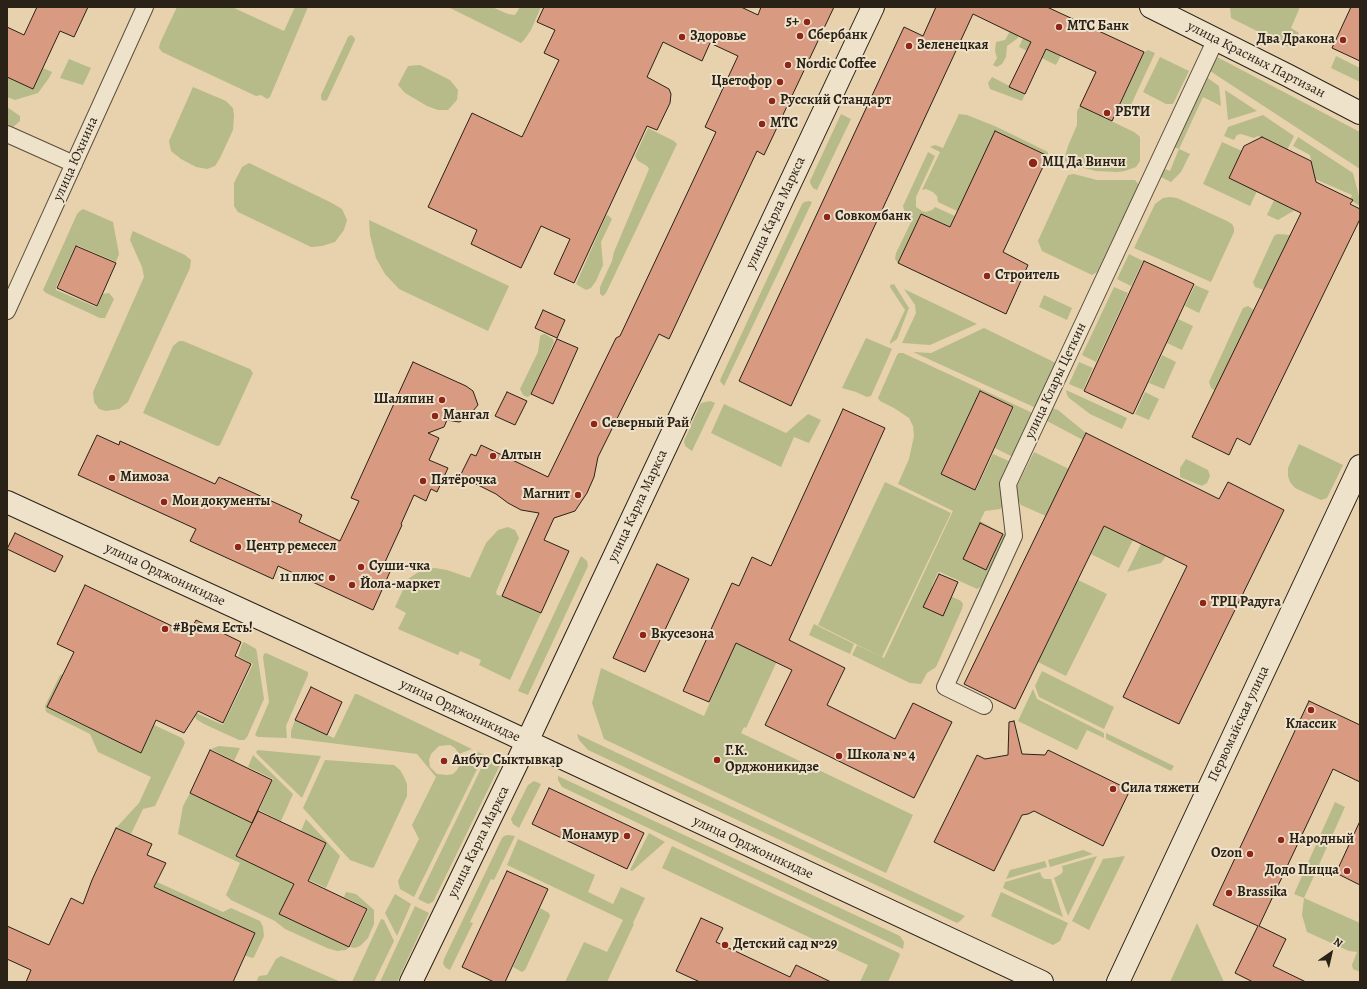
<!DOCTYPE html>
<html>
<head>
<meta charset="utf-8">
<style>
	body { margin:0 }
	#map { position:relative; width:1367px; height:989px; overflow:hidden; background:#e7d2ad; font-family:Alegreya,serif }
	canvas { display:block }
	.frame { position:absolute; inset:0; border:8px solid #2a2117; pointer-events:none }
	.north { position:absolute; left:1311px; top:933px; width:40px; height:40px; -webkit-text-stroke:3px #efe2ca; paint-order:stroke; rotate:34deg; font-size:11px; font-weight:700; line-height:16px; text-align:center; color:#2a2117 }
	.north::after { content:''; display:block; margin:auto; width:14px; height:18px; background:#2a2117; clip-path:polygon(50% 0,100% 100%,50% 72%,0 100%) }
</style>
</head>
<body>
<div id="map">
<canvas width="1367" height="989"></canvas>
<div class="frame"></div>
<div class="north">N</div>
</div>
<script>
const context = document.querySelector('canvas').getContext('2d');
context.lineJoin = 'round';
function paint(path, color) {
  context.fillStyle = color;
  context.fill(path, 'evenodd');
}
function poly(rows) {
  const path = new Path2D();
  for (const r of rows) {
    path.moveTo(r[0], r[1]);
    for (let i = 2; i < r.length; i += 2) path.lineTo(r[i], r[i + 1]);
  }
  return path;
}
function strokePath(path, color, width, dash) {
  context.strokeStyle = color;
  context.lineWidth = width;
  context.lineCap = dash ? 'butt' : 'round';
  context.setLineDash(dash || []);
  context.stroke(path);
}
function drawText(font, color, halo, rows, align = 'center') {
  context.font = font + ' Alegreya,serif';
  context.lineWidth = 4;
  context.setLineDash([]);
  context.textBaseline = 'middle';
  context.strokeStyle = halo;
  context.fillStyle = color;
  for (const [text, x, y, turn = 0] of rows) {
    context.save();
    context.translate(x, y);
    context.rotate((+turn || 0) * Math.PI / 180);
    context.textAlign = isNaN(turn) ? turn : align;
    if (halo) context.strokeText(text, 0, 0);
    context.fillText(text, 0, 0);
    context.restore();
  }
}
paint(poly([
	[177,7,232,7,284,31,295,7,308,7,270,97,267,99,261,95,256,96,162,52,159,48,160,43],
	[448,7,492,7,508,14,515,15,520,7,541,7,531,30,524,40,521,43],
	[1230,7,1300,7,1291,28,1299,33,1291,48,1231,18],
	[1010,31,1018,35,1018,38,1007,46,1006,57,1002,64,997,67,993,65,997,58,995,51,996,42,1005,40],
	[351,35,354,37,355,40,327,100,324,101,321,99,321,95,348,37],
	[1023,38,1061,55,1056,65,1019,47],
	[1148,50,1155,53,1130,107,1121,103,1144,52],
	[1336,56,1360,68,1360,82,1331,68],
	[1160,57,1189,71,1173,104,1166,104,1143,92],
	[1217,57,1360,132,1360,169,1210,71],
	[69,59,91,68,83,85,60,78],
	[420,65,450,80,458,90,457,100,448,110,438,110,427,106,405,93,398,85,408,66],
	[43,68,52,72,49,78,38,93,15,100,7,97,7,77,33,89],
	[1205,76,1219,86,1221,106,1203,97,1179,149,1190,154,1181,172,1171,182,1159,176,1160,167,1170,171,1179,149,1174,147,1199,95,1196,92],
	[992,77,1025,94,1022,101,990,89,988,83],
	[193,87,226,101,233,108,234,116,233,130,220,158,215,166,207,169,196,167,181,159,171,151,169,141],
	[1225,90,1257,111,1228,120],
	[1080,106,1134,132,1138,135,1140,137,1140,161,1136,167,1125,171,1117,172,1096,171,1068,164,1065,161,1065,156,1068,146,1077,125,1077,111],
	[7,107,20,116,20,121,13,127,7,124],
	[841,114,851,119,817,190,813,188,810,183,810,181],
	[959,114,967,115,997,127,1048,152,1048,156,957,211,938,202,937,196,933,192,926,189,922,190,940,152,930,147,935,145,943,148],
	[1263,115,1294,136,1287,150,1258,136,1254,138,1241,134,1237,135,1234,140,1224,136,1228,127],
	[648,128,674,141,677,144,606,293,603,296,600,294,600,287,612,261,614,252,649,169,647,166,638,161,635,156],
	[1298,137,1353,173,1360,200,1360,206,1350,200,1352,195,1315,179,1310,155,1293,146],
	[1222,142,1242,151,1229,178,1257,191,1250,206,1203,184],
	[928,152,935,156,916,197,916,207,922,211,926,212,932,210,935,207,955,216,950,227,921,214,898,263,895,259,896,253,913,218,905,213,903,206],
	[249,163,330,202,342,209,347,220,344,230,335,242,322,246,311,247,238,212,234,206,234,183,242,167],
	[1074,174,1097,180,1135,180,1139,185,1097,272,1092,275,1042,251,1038,241,1068,175],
	[1170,197,1177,198,1227,221,1232,224,1234,228,1234,232,1211,282,1134,248,1155,204,1163,198],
	[1274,200,1295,210,1278,220,1267,215],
	[809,201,812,202,724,386,720,381,721,378,802,204,804,202],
	[83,209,113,222,119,254,116,262,76,245,56,287,56,290,96,307,98,306,103,294,109,293,114,299,105,318,100,318,46,293,43,290,77,214,80,211],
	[608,215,612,219,601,242,603,265,596,281,591,288,586,290,576,284,606,216],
	[369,220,509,286,488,331,399,289,385,274,376,258,370,235],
	[133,231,185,255,191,260,190,268,128,402,119,409,106,411,99,409,94,402,93,392,144,277,142,267,130,240,132,233],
	[1277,234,1291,235,1264,290,1255,287,1253,282,1274,236],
	[1129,254,1143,261,1131,286,1117,279],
	[894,284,909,308,897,339,890,344,890,342,905,310,890,287,890,285],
	[1195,285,1209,291,1199,313,1185,306],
	[1114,287,1128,293,1096,362,1082,355],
	[904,289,977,324,930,345,902,343,916,313,915,305],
	[1044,295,1072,308,1067,320,1039,307],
	[1248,306,1254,310,1215,391,1211,388,1209,382,1243,308],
	[1178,319,1193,326,1182,350,1167,343],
	[984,328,1058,364,1036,408,913,352,931,353],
	[545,334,553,339,554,342,530,396,527,397,523,395,520,389,538,352,540,337,541,335],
	[866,338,892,349,871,396,867,397,856,392,842,388],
	[179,341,183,341,250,369,253,373,220,445,217,446,143,413,173,346],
	[899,353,903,353,1037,415,1017,459,995,448,1014,407,980,391,941,474,976,490,993,454,1013,463,1004,506,1000,509,985,511,980,521,1006,535,982,586,977,589,940,572,938,572,932,586,933,588,961,601,963,604,962,609,936,667,927,673,921,684,910,683,852,655,857,645,884,658,953,511,898,484,909,459,914,436,913,426,909,418,894,408,880,401,878,398,897,355],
	[1162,355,1176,362,1164,389,1149,383],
	[1079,362,1093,368,1083,390,1069,384],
	[1066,390,1127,418,1122,429,1090,414,1069,398,1067,395],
	[1145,392,1159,399,1149,420,1135,414],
	[710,401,715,403,692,451,685,446,684,441,701,403],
	[724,404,786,433,808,414,821,420,809,443,794,437,781,467,711,433],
	[1052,408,1058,410,1086,433,1083,440,1047,421,1046,419],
	[1299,444,1343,465,1327,498,1321,500,1295,488,1290,482,1288,476,1288,468],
	[1034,452,1069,469,1046,516,1021,505,1018,500,1017,486],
	[1186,459,1208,470,1210,476,1207,483,1202,486,1180,477,1180,468],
	[885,482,951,513,882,657,818,625],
	[1104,526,1133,540,1119,568,1091,554],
	[508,527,515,530,519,538,496,592,497,595,502,596,541,613,510,680,479,665,481,660,460,651,458,655,398,629,406,613,395,607,408,579,423,569,435,568,447,570,470,578,486,543,498,530],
	[1141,544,1166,556,1161,563,1127,572],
	[581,556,587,561,588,566,528,695,518,691],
	[1078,580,1107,594,1066,676,1038,662],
	[750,609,792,629,746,728,744,727,741,733,913,815,886,873,604,739,592,703,601,668,704,716],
	[814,624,854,644,850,654,809,635],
	[244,642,256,649,257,653,264,699,247,737,244,740,239,740,204,724,196,719,194,712,223,725,253,664,238,656,242,644],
	[266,653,308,672,308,675,286,726,287,738,258,737,255,735,269,702,263,657,264,654],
	[1042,671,1114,707,1104,729,1039,697,1035,686],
	[63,674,47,708,141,753,154,725,182,738,184,741,185,743,155,806,143,809,131,834,116,828,139,803,151,777,98,752,90,734,46,712,45,706,60,675],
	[1033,689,1037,699,1104,733,1104,738,1087,730,1077,750,1018,721],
	[355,694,357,694,472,749,459,754,455,748,450,745,439,746,431,754,429,760,430,767,437,774,447,775,453,774,457,770,459,766,460,759,478,752,484,755,414,897,400,889,398,881,419,839,412,825,436,777,417,754,291,738,291,731,295,720,334,738],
	[1106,733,1174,766,1171,771,1106,739],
	[577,734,965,916,960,921,957,923,588,750,579,740],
	[219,746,240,748,234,761,211,749],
	[258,750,321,756,302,798,257,754,256,752],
	[253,755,293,794,281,821,259,810,273,779,248,767],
	[487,756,501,763,433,902,428,904,418,899],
	[325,760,394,765,400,770,403,775,407,784,407,796,374,867,372,868,350,860,303,808],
	[558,776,900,936,904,942,903,949,562,787,558,780],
	[534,781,541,784,519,828,513,824,511,819,528,785],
	[190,793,252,823,236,856,294,884,279,914,349,947,346,950,337,951,327,948,285,929,275,921,231,900,226,895,240,863,178,834,183,806],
	[1335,802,1345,807,1304,898,1360,923,1360,972,1353,969,1352,965,1357,952,1349,951,1307,932,1302,915,1304,898,1294,894],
	[306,819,340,856,326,888,309,880,326,843,301,831],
	[649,833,665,842,632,871,630,870],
	[508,835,515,836,494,880,491,879,470,922,473,923,450,970,446,968,443,964,444,959,502,838,504,836],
	[518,839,595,875,588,892,613,904,621,887,645,898,633,923,634,924,607,982,565,982,584,942,607,952,623,920,507,865],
	[672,846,899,953,900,955,888,982,860,982,868,965,662,868],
	[1083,850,1093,854,1050,867,1048,860],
	[1097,856,1068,916,1054,878,1061,874,1063,871,1062,866],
	[1125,856,1089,930,1072,921,1103,859],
	[1045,861,1047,867,1006,879,1010,870],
	[1040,872,1042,877,1045,879,1051,879,1063,917,1003,888,1005,882],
	[157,882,223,912,231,908,260,921,263,927,264,936,254,957,253,958,246,956,236,947,247,952,255,933,155,888],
	[346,892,356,894,374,910,374,924,368,938,360,946,355,948,350,947,368,909,344,897],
	[1001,892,1068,923,1060,941,1053,945,991,916],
	[395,894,411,904,397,936,385,913],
	[415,906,429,913,397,982,380,982],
	[540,908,549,913,550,916,525,970,522,972,513,967],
	[381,919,384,920,394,941,374,982,352,982],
	[1197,923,1224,982,1170,982],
	[281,956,341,982,258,982,257,980,259,976,267,975,276,959]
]), '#b6bb89');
const building = poly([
	[37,7,88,7,74,37,60,31,33,89,7,77,7,27,24,35,37,7],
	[544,7,741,7,758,15,761,7,834,7,764,155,757,151,669,339,659,334,598,457,594,477,587,493,575,511,554,518,544,540,569,551,541,613,502,596,539,513,521,510,508,503,496,494,460,476,471,454,476,456,481,445,548,477,616,338,620,336,716,132,705,127,738,56,710,43,702,61,663,42,647,77,669,89,671,94,670,103,657,130,647,126,574,283,554,274,570,239,541,226,521,268,471,244,477,230,428,207,472,113,522,137,559,60,544,53,555,30,537,22,544,7],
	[936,7,1047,7,1144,52,1112,121,1080,106,1096,72,1046,49,1025,94,1009,87,1031,42,973,14,791,406,739,381,904,27,923,36,936,7],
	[1351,7,1360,7,1360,61,1332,48,1351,7],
	[995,131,1048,156,1003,252,1028,265,1006,314,898,263,921,214,950,227,995,131],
	[1262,137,1311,161,1316,182,1353,200,1350,204,1360,209,1360,219,1250,445,1237,438,1229,455,1192,437,1301,213,1229,178,1244,146,1262,137],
	[76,246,116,263,97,306,57,288,76,246],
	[1144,261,1194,284,1133,414,1084,391,1144,261],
	[543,310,565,320,557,338,535,328,543,310],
	[557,339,578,348,553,404,531,394,557,339],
	[413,362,466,386,473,391,478,405,466,419,459,422,447,420,444,427,428,433,439,438,429,460,448,468,437,492,431,489,426,501,414,495,401,524,402,525,385,562,393,565,373,610,278,566,273,579,190,541,196,529,78,475,97,435,119,445,120,441,215,484,219,477,302,515,299,522,340,541,359,501,351,498,413,362],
	[980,391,1013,407,975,490,941,474,980,391],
	[507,392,527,401,515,425,495,416,507,392],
	[843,409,885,428,789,640,845,668,827,705,895,739,913,703,952,722,914,798,765,725,792,670,736,643,709,702,683,691,732,583,739,586,752,557,771,566,843,409],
	[1086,433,1219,499,1228,482,1284,510,1179,724,1123,697,1187,566,1104,526,1015,709,964,684,1086,433],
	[980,523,1003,534,986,570,963,559,980,523],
	[15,533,63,556,55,572,7,549,15,533],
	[657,564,689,579,645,672,613,658,657,564],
	[939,574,958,582,943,616,923,607,939,574],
	[85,585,189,634,196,620,241,642,235,656,251,664,223,723,198,711,184,733,156,720,141,753,47,707,74,652,57,644,85,585],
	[311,687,342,702,327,735,295,720,311,687],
	[1309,701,1360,725,1360,782,1333,769,1259,926,1286,939,1273,966,1306,982,1253,982,1235,973,1258,926,1213,905,1309,701],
	[1014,721,1022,754,1045,755,1048,750,1130,790,1103,846,1034,811,1028,814,1022,815,994,871,934,842,977,755,985,759,1008,755,1009,722,1014,721],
	[210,750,272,780,252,823,190,793,210,750],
	[549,788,644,833,627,869,532,824,549,788],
	[258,811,326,843,308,881,367,909,349,947,279,914,294,884,236,856,258,811],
	[1360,821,1360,885,1336,873,1360,821],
	[116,828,152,844,147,855,166,863,154,887,255,933,233,982,26,982,31,970,7,959,7,926,49,945,71,898,83,904,92,880,116,828],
	[507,871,548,889,505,982,494,982,462,967,507,871],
	[701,918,723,928,716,942,790,977,796,965,831,982,700,982,676,971,701,918]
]);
paint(building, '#d99a82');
strokePath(building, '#2a2117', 1);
const street = poly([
	[7,134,74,164],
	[7,311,145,7],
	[984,706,945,687,1014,536,1008,484,1216,39]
]);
const secondary = poly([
	[1151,7,1287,75,1360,113],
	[7,502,492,725,1042,982],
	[411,982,516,765,873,7],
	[1118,982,1360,466]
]);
strokePath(street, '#594d3c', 18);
strokePath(secondary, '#2a2117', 24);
strokePath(street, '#efe2ca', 16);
strokePath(secondary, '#efe2ca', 22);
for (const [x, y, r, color] of [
	[807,22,4,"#8f2418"],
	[1059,27,4,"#8f2418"],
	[800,36,4,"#8f2418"],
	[682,37,4,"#8f2418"],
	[1343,40,4,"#8f2418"],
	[909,46,4,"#8f2418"],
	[788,65,4,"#8f2418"],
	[780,82,4,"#8f2418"],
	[772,101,4,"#8f2418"],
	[1107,113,4,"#8f2418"],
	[762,124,4,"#8f2418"],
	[1033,163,5,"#8f2418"],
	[827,217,4,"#8f2418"],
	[987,276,4,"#8f2418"],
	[442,400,4,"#8f2418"],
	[435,416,4,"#8f2418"],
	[594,424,4,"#8f2418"],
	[493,456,4,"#8f2418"],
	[112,478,4,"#8f2418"],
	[423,481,4,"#8f2418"],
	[578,495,4,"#8f2418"],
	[164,502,4,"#8f2418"],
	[238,547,4,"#8f2418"],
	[361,567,4,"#8f2418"],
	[332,578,4,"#8f2418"],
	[352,585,4,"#8f2418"],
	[1203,603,4,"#8f2418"],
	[165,629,4,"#8f2418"],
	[643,635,4,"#8f2418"],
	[1311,710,4,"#8f2418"],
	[839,756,4,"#8f2418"],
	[717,760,4,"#8f2418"],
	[444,761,4,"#8f2418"],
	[1113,789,4,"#8f2418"],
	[627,836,4,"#8f2418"],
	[1281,840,4,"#8f2418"],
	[1250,854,4,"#8f2418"],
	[1347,871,4,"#8f2418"],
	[1229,893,4,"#8f2418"],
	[725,945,4,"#8f2418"]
]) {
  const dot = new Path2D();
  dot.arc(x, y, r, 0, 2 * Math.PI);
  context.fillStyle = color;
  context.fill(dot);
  strokePath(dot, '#efe2ca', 1.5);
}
drawText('bold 14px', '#2a2117', '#efe2ca', [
	["5+",799,22,"right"],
	["МТС Банк",1067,27],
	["Сбербанк",808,36],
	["Здоровье",690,37],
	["Два Дракона",1335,40,"right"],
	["Зеленецкая",917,46],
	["Nordic Coffee",796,65],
	["Цветофор",772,82,"right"],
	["Русский Стандарт",780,101],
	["РБТИ",1115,113],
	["МТС",770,124],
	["МЦ Да Винчи",1042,163],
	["Совкомбанк",835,217],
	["Строитель",995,276],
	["Шаляпин",434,400,"right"],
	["Мангал",443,416],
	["Северный Рай",602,424],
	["Алтын",501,456],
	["Мимоза",120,478],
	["Пятёрочка",431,481],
	["Магнит",570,495,"right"],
	["Мои документы",172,502],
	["Центр ремесел",246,547],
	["Суши-чка",369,567],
	["11 плюс",324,578,"right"],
	["Йола-маркет",360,585],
	["ТРЦ Радуга",1211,603],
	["#Время Есть!",173,629],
	["Вкусезона",651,635],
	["Классик",1311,725,"center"],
	["Г.К.",725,752],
	["Орджоникидзе",725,768],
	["Школа № 4",847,756],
	["Анбур Сыктывкар",452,761],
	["Сила тяжети",1121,789],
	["Монамур",619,836,"right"],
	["Народный",1289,840],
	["Ozon",1242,854,"right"],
	["Додо Пицца",1339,871,"right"],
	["Brassika",1237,893],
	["Детский сад №29",733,945]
], 'left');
drawText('14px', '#2a2117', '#efe2ca', [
	["улица Красных Партизан",1256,60,27],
	["улица Юхнина",76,159,-66],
	["улица Карла Маркса",776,213,-65],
	["улица Клары Цеткин",1056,381,-65],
	["улица Карла Маркса",638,506,-65],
	["улица Орджоникидзе",165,575,25],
	["улица Орджоникидзе",460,711,25],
	["Первомайская улица",1239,724,-65],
	["улица Карла Маркса",479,842,-64],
	["улица Орджоникидзе",753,848,25]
]);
</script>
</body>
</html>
